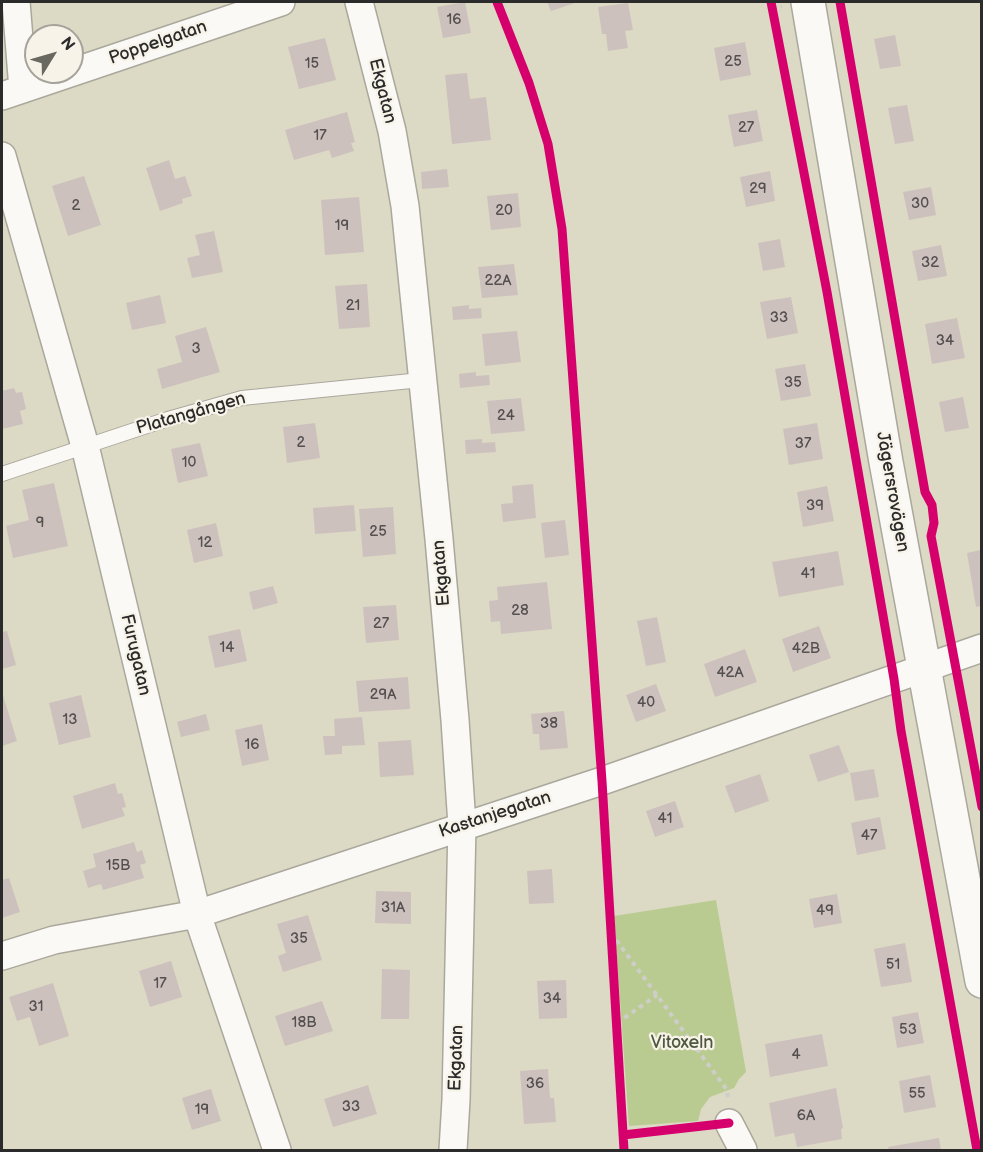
<!DOCTYPE html>
<html>
<head>
<meta charset="utf-8">
<style>
	body { margin:0 }
	#map { position:relative; width:983px; height:1152px; overflow:hidden; background:#dcd9c5; font-family:"Balsamiq Sans",sans-serif }
	canvas { display:block }
	.frame { position:absolute; inset:0; border:3px solid #2b2b2b; pointer-events:none }
	.north { position:absolute; left:24px; top:24px; width:60px; height:60px; box-sizing:border-box; background:#f7f3e8; border:2px solid #a5a39c; border-radius:50%; rotate:53deg; font-size:16px; font-weight:700; line-height:24px; text-align:center; color:#2b2b2b }
	.north::after { content:''; display:block; margin:auto; width:21px; height:27px; background:#696861; clip-path:polygon(50% 0,100% 100%,50% 72%,0 100%) }
</style>
</head>
<body>
<div id="map">
<canvas width="983" height="1152"></canvas>
<div class="frame"></div>
<div class="north">N</div>
</div>
<script>
const context = document.querySelector('canvas').getContext('2d');
context.lineJoin = 'round';
function paint(path, color) {
  context.fillStyle = color;
  context.fill(path, 'evenodd');
}
function poly(rows) {
  const path = new Path2D();
  for (const r of rows) {
    path.moveTo(r[0], r[1]);
    for (let i = 2; i < r.length; i += 2) path.lineTo(r[i], r[i + 1]);
  }
  return path;
}
function strokePath(path, color, width, dash) {
  context.strokeStyle = color;
  context.lineWidth = width;
  context.lineCap = dash ? 'butt' : 'round';
  context.setLineDash(dash || []);
  context.stroke(path);
}
function drawText(font, color, halo, rows, align = 'center') {
  context.font = font + ' "Balsamiq Sans",sans-serif';
  context.lineWidth = 4.5;
  context.setLineDash([]);
  context.textBaseline = 'middle';
  context.strokeStyle = halo;
  context.fillStyle = color;
  for (const [text, x, y, turn = 0] of rows) {
    context.save();
    context.translate(x, y);
    context.rotate((+turn || 0) * Math.PI / 180);
    context.textAlign = isNaN(turn) ? turn : align;
    if (halo) context.strokeText(text, 0, 0);
    context.fillText(text, 0, 0);
    context.restore();
  }
}
paint(poly([
	[716,900,746,1072,739,1079,734,1088,710,1097,701,1109,698,1121,629,1126,614,916]
]), '#bacb92');
paint(poly([
	[465,2,471,33,443,38,437,7],
	[547,2,578,2,551,11],
	[628,3,633,30,625,31,628,48,608,51,606,34,602,34,598,7],
	[895,35,901,66,880,69,874,39],
	[325,38,336,80,299,89,288,47],
	[745,42,751,75,720,81,714,48],
	[467,73,470,99,486,97,491,140,452,144,445,75],
	[907,105,914,141,895,144,888,108],
	[757,110,763,141,734,147,728,115],
	[347,112,355,142,351,143,354,151,332,158,329,150,294,160,285,130],
	[169,160,175,179,185,176,192,196,182,199,183,203,160,211,146,168],
	[447,169,449,187,422,189,421,172],
	[770,171,775,201,746,207,740,177],
	[84,176,101,225,68,236,52,186],
	[931,187,936,215,909,220,903,192],
	[518,193,521,227,491,230,487,196],
	[359,197,364,252,325,255,321,200],
	[214,231,223,272,192,278,187,258,200,255,195,235],
	[780,239,785,267,763,271,758,243],
	[941,245,947,276,918,281,912,251],
	[514,264,518,295,482,298,478,267],
	[367,284,370,327,339,329,335,286],
	[160,295,166,323,132,330,126,303],
	[791,297,798,333,767,339,760,302],
	[469,305,469,309,481,308,482,318,453,320,452,307],
	[957,318,965,358,932,364,925,324],
	[206,327,220,372,162,389,157,369,182,362,175,336],
	[517,331,521,362,485,366,482,334],
	[805,364,811,396,781,401,775,369],
	[476,372,476,376,489,375,490,385,460,388,459,374],
	[14,388,16,393,22,392,26,409,20,411,23,424,2,429,2,391],
	[963,397,969,428,945,432,939,402],
	[521,398,525,431,491,434,487,401],
	[315,423,320,458,287,463,283,427],
	[817,423,823,459,789,465,783,429],
	[482,439,482,443,495,442,496,452,466,454,465,440],
	[200,443,208,476,178,483,171,449],
	[54,483,68,546,13,558,6,526,29,520,22,490],
	[533,484,536,518,503,522,501,504,513,503,512,486],
	[827,486,834,521,803,527,797,492],
	[354,505,356,531,315,534,313,508],
	[393,507,396,554,363,557,359,509],
	[565,520,569,555,545,558,541,523],
	[216,523,223,556,194,563,187,530],
	[981,550,981,606,976,607,967,553],
	[838,551,844,585,779,597,772,562],
	[547,582,552,629,501,634,500,621,491,622,489,601,498,600,497,587],
	[273,586,278,603,253,610,249,592],
	[396,605,399,640,366,643,363,607],
	[657,617,666,662,646,666,637,621],
	[819,626,831,658,793,672,782,639],
	[240,629,247,661,215,668,208,636],
	[7,631,16,665,2,669,2,632],
	[745,649,757,682,715,697,704,664],
	[408,677,410,709,359,712,356,681],
	[656,684,666,711,636,722,626,695],
	[2,692,17,741,2,746],
	[81,695,91,737,59,745,49,703],
	[564,711,568,748,540,750,539,734,533,734,531,714],
	[206,714,210,730,181,737,177,722],
	[362,717,365,745,342,746,342,754,325,755,323,736,335,736,334,719],
	[262,724,269,760,242,766,235,730],
	[411,740,414,775,380,777,378,742],
	[839,745,849,772,818,782,809,755],
	[874,769,879,797,855,801,850,773],
	[760,774,769,801,735,813,725,786],
	[115,783,118,794,122,793,126,807,122,808,125,816,82,829,73,796],
	[675,801,684,827,655,837,646,811],
	[880,817,886,849,857,855,851,823],
	[134,842,137,852,142,850,146,863,140,865,144,878,103,890,101,884,88,888,83,871,96,867,93,854],
	[552,869,554,903,529,904,527,871],
	[9,878,20,912,2,918,2,880],
	[376,891,411,892,411,924,375,923],
	[837,894,842,923,814,928,809,899],
	[308,915,322,960,283,972,278,956,286,953,277,924],
	[905,943,912,982,881,987,874,949],
	[171,961,182,997,150,1007,139,971],
	[382,969,410,970,409,1019,381,1019],
	[566,980,567,1018,539,1019,537,981],
	[53,983,69,1036,39,1046,30,1017,17,1021,9,997],
	[322,1001,333,1031,285,1046,275,1016],
	[918,1012,924,1043,897,1048,892,1017],
	[822,1034,828,1066,770,1077,765,1044],
	[548,1069,550,1098,554,1098,556,1122,524,1124,520,1071],
	[930,1075,936,1107,904,1113,899,1081],
	[368,1085,377,1114,333,1127,324,1099],
	[836,1088,843,1128,841,1129,842,1139,797,1147,794,1133,775,1137,769,1103],
	[211,1089,221,1121,192,1130,182,1098],
	[939,1138,941,1150,889,1150,888,1147]
]), '#cdc1be');
const service = poly([
	[2,474,168,419,242,398,421,380]
]);
const minor = poly([
	[16,2,23,89],
	[359,2,392,131,405,206,439,539,455,720,462,825,456,1100,453,1150],
	[2,96,281,2],
	[2,156,85,446,197,914,277,1150],
	[2,956,54,940,197,914,602,781,982,648],
	[729,1123,743,1150]
]);
const tertiary = poly([
	[808,2,886,462,982,981]
]);
strokePath(service, '#aaa89c', 16);
strokePath(minor, '#aaa89c', 30);
strokePath(tertiary, '#aaa89c', 36);
strokePath(poly([
	[772,8,782,6],
	[611,933,727,1090,728,1098],
	[617,1023,657,995]
]), '#cecec9', 4, [4.5, 4.5]);
strokePath(service, '#faf9f6', 14);
strokePath(minor, '#faf9f6', 27);
strokePath(tertiary, '#faf9f6', 33);
strokePath(poly([
	[497,2,529,83,548,144,562,229,602,781,624,1150],
	[771,2,827,292,894,679,901,731,977,1150],
	[840,2,925,492,932,505,934,523,931,536,982,807],
	[623,1135,729,1123]
]), '#d6006c', 9);
drawText('15px', '#545050', null, [
	["16",454,20],
	["25",733,62],
	["15",312,64],
	["27",746,128],
	["17",320,136],
	["29",758,189],
	["30",920,204],
	["2",76,206],
	["20",504,211],
	["19",342,226],
	["32",930,263],
	["22A",498,281],
	["21",353,306],
	["33",779,318],
	["34",945,341],
	["3",196,349],
	["35",793,383],
	["24",506,416],
	["2",301,443],
	["37",803,444],
	["10",189,463],
	["39",815,506],
	["9",40,523],
	["25",378,532],
	["12",205,543],
	["41",808,574],
	["28",520,611],
	["27",381,624],
	["14",227,648],
	["42B",806,649],
	["42A",730,673],
	["29A",383,695],
	["40",646,703],
	["13",70,720],
	["38",549,724],
	["16",252,745],
	["41",665,819],
	["47",869,836],
	["15B",118,866],
	["31A",393,908],
	["49",825,911],
	["35",299,939],
	["51",893,965],
	["17",160,984],
	["34",552,999],
	["31",36,1007],
	["18B",304,1023],
	["53",908,1030],
	["4",796,1055],
	["36",535,1084],
	["55",917,1094],
	["33",351,1107],
	["19",202,1110],
	["6A",806,1116]
]);
drawText('18px', '#2b2b2b', '#f7f3e8', [
	["Poppelgatan",158,43,-19],
	["Ekgatan",382,91,76],
	["Platangången",191,414,-16],
	["Jägersrovägen",892,492,80],
	["Ekgatan",442,573,-95],
	["Furugatan",135,655,77],
	["Kastanjegatan",495,815,-18],
	["Ekgatan",457,1058,-88]
]);
drawText('18px', '#4e583e', '#f7f3e8', [
	["Vitoxeln",682,1043]
]);
</script>
</body>
</html>
